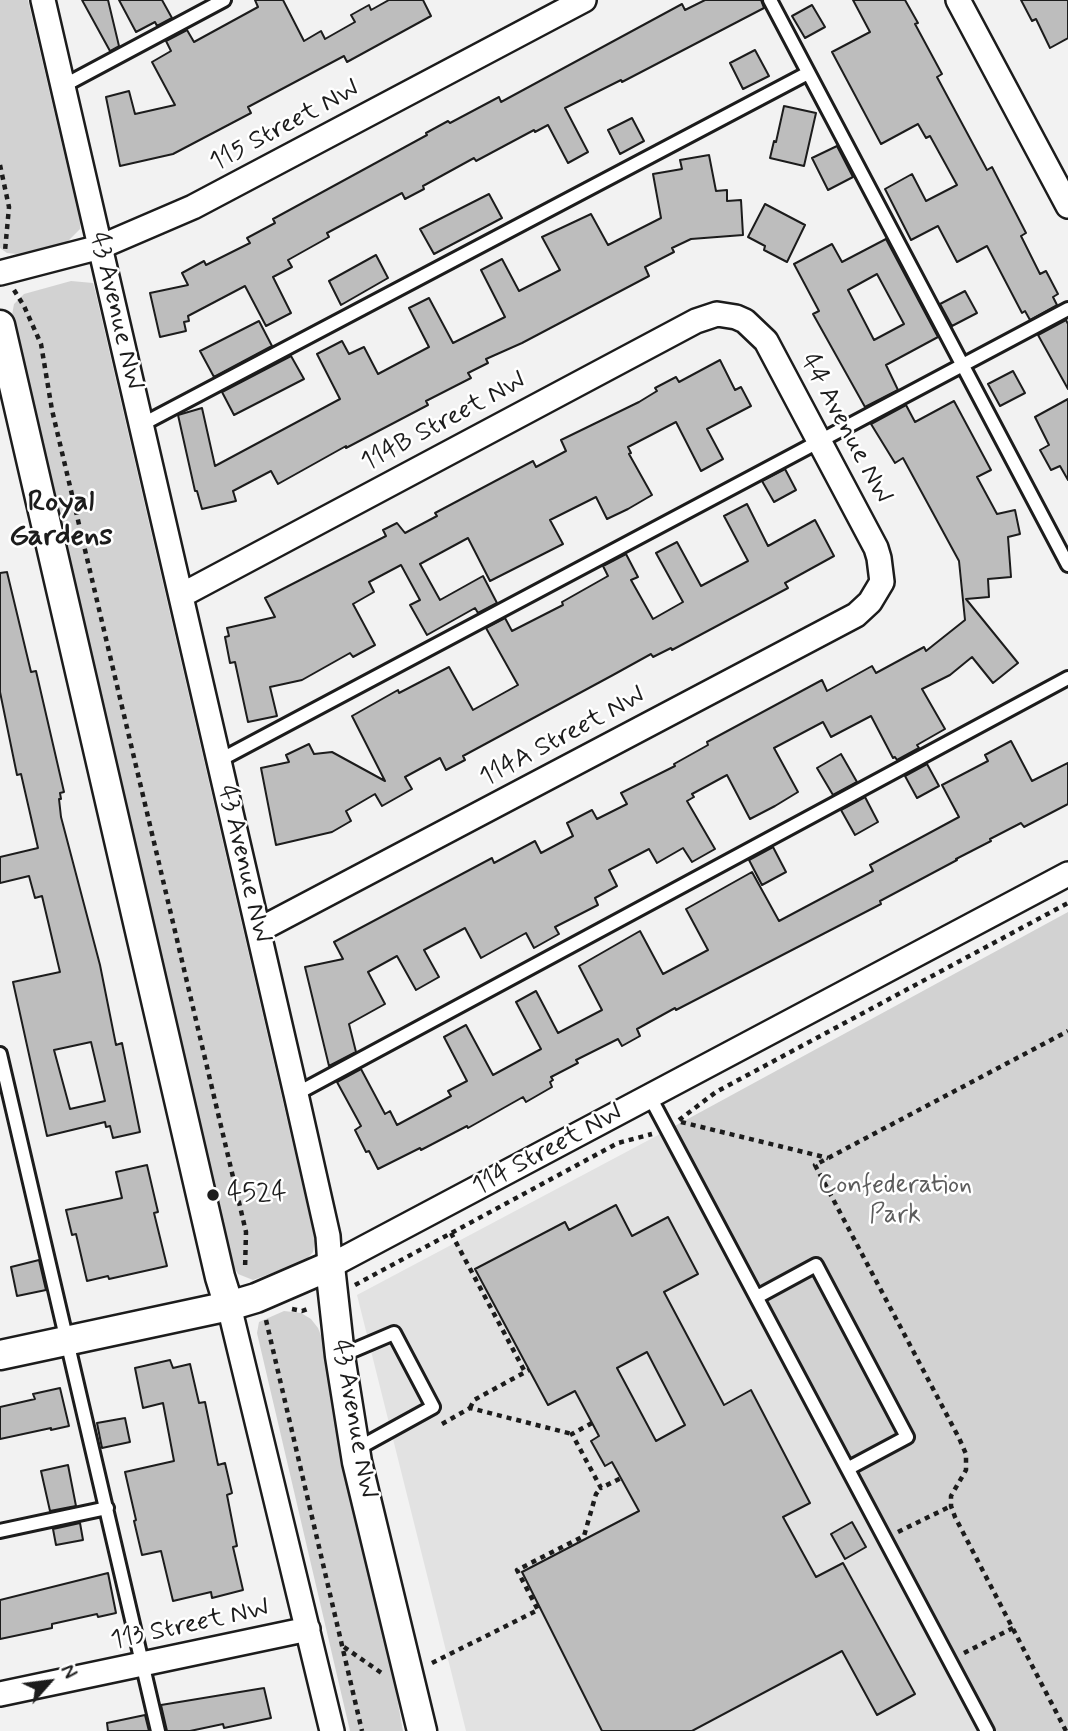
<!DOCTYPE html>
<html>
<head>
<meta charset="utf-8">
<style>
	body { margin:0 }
	#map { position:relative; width:1068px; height:1731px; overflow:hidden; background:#f2f2f2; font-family:Mynerve,sans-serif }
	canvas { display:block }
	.north { position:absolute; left:14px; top:1647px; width:70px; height:70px; -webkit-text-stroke:5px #fff; paint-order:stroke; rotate:62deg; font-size:19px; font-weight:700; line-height:28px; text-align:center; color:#1c1c1c }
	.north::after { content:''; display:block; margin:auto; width:24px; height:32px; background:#1c1c1c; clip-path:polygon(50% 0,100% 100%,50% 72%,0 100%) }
</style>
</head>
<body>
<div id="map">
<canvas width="1068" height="1731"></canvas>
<div class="north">N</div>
</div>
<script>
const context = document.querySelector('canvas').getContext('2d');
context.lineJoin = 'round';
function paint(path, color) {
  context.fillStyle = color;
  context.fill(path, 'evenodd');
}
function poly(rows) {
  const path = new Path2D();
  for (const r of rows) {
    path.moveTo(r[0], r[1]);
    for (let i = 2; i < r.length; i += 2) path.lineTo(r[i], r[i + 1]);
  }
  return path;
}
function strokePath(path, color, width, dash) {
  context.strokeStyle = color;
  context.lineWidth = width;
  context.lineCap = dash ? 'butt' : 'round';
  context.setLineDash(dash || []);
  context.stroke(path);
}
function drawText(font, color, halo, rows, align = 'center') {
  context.font = font + ' Mynerve,sans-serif';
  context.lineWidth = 5;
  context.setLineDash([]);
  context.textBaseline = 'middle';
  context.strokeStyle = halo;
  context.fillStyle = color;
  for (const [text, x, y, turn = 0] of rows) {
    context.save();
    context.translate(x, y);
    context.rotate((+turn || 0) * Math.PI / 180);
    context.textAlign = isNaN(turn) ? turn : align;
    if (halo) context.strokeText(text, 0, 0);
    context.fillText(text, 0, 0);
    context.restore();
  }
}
paint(poly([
	[662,1133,851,1483,977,1731,466,1731,357,1295]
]), '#e2e2e2');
paint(poly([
	[0,0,28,0,80,222,80,229,67,242,17,254,7,253,0,248],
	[71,281,93,283,96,294,315,1240,313,1252,305,1261,253,1280,238,1274,232,1264,12,315,14,304,24,294],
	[1068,912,1068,1731,977,1731,854,1491,662,1133],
	[284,1311,301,1313,311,1319,318,1328,324,1343,344,1467,395,1687,403,1731,350,1731,257,1333,259,1322]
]), '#d2d2d2');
const building = poly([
	[82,0,108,0,119,46,110,51,82,0],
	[119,0,162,0,172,18,157,26,155,22,136,32,119,0],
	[255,0,283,0,304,41,321,31,325,39,355,22,351,15,369,5,371,10,389,0,423,0,431,16,347,62,344,56,248,107,251,113,173,154,120,166,106,97,129,91,135,114,175,105,152,62,171,51,166,41,187,30,194,42,258,7,255,0],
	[705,0,761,0,764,8,622,82,621,80,565,108,588,152,568,163,548,125,535,132,534,130,476,161,474,158,423,186,424,189,405,199,402,193,327,233,329,237,288,260,292,267,273,277,291,313,266,326,245,286,188,316,189,321,184,322,186,331,160,337,150,293,188,285,182,273,204,261,206,265,250,243,247,238,275,223,273,219,427,135,426,133,448,121,450,123,499,97,501,102,682,4,685,10,705,0],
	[853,0,905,0,918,23,915,24,942,74,937,77,987,170,992,167,1026,233,1021,236,1040,274,1046,271,1058,294,1053,297,1057,305,1030,320,1025,311,1022,313,987,246,957,262,938,226,911,240,885,189,912,174,926,201,957,185,930,136,926,138,918,124,881,144,832,52,870,32,853,0],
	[1021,0,1068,0,1068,38,1050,48,1036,19,1032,21,1021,0],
	[812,5,825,27,805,38,792,16,812,5],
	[755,50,769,76,743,89,730,63,755,50],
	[784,106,816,113,804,166,770,158,774,141,776,142,784,106],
	[632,118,644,141,620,154,608,130,632,118],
	[837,146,853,177,828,190,812,158,837,146],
	[709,155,716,191,727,190,727,201,741,200,743,235,691,239,672,248,674,252,645,267,649,276,522,343,486,359,488,363,468,373,471,378,426,401,428,405,346,448,346,446,278,484,271,471,233,491,236,501,202,509,197,491,195,491,178,415,202,408,215,466,340,399,317,354,342,341,349,354,364,347,378,374,429,347,409,308,429,298,453,343,505,317,481,270,502,259,519,291,560,270,542,237,591,214,608,245,661,218,653,174,682,169,680,160,709,155],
	[489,194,502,218,434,254,420,229,489,194],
	[765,204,805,225,787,262,764,250,765,246,748,237,765,204],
	[886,239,938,337,886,365,898,390,865,407,813,314,819,311,794,264,832,244,842,262,886,239],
	[877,274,904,324,874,340,848,290,877,274],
	[376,255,388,278,341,305,329,281,376,255],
	[965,291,977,313,952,326,940,304,965,291],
	[1066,320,1068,324,1068,389,1038,335,1066,320],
	[259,321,272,346,214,377,200,351,259,321],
	[291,356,304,379,234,415,222,392,291,356],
	[720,360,735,390,741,387,751,406,707,429,723,459,701,471,676,422,628,447,631,453,629,454,652,495,628,509,607,519,596,497,550,520,563,544,490,581,468,538,420,564,440,600,483,576,497,603,478,613,475,608,427,635,410,605,420,600,401,565,369,582,374,592,353,604,375,645,353,657,350,653,302,680,270,687,277,716,248,722,235,662,230,663,225,637,229,636,227,628,275,617,265,598,386,536,383,530,397,523,405,533,437,516,435,513,533,461,536,467,566,451,561,440,639,402,657,391,655,388,676,377,679,382,720,360],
	[1013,371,1025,393,1000,406,988,384,1013,371],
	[1068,399,1068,480,1060,466,1051,470,1040,450,1049,445,1035,417,1068,399],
	[954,401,991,470,977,477,997,514,1015,510,1020,534,1008,537,1011,577,988,579,989,597,966,599,1018,663,993,683,972,657,950,675,922,689,945,729,917,745,919,748,897,760,895,757,893,758,871,716,831,737,823,722,774,748,798,792,775,806,750,819,727,775,692,794,694,797,687,801,715,849,692,862,683,848,657,863,649,849,609,870,617,886,595,898,598,905,555,927,559,934,534,948,526,933,481,958,465,928,424,950,439,977,416,990,397,956,368,972,385,1004,349,1024,356,1052,329,1066,305,967,343,959,334,942,492,858,494,863,535,841,541,853,573,836,567,823,592,810,597,819,627,804,621,793,675,766,674,764,708,745,707,742,822,680,827,691,872,666,876,673,924,647,926,651,965,620,959,561,903,458,895,463,871,424,906,405,915,422,954,401],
	[785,469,796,490,774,502,762,481,785,469],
	[747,504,768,546,815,520,834,556,785,583,788,588,672,650,671,648,653,657,651,654,613,675,463,756,465,760,446,770,440,758,405,777,412,789,382,806,375,794,346,811,351,821,332,832,276,845,261,768,289,762,286,755,309,744,314,754,332,752,385,781,352,716,398,690,399,693,449,667,473,710,518,685,486,628,505,618,512,631,563,605,562,602,608,576,603,566,626,554,638,577,631,580,653,619,683,602,656,553,677,542,701,586,748,561,724,516,747,504],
	[7,572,31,672,36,671,64,792,60,793,61,799,59,799,61,817,100,965,116,1045,122,1043,140,1132,113,1138,110,1126,106,1127,105,1122,47,1136,13,982,60,972,42,896,35,898,29,876,0,883,0,857,38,848,21,774,17,775,0,692,0,573,7,572],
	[91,1042,105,1101,70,1109,54,1050,91,1042],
	[1011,741,1032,781,1068,763,1068,804,1024,827,1021,823,990,839,991,841,956,859,957,860,880,901,881,904,676,1010,675,1008,637,1029,640,1036,622,1046,618,1039,576,1060,578,1063,551,1077,553,1080,550,1082,552,1087,526,1102,523,1097,468,1128,467,1126,421,1150,420,1148,378,1169,369,1151,366,1152,355,1130,361,1126,337,1082,361,1069,385,1114,390,1111,397,1125,451,1096,448,1091,467,1081,444,1037,466,1025,493,1075,541,1049,516,1002,536,991,558,1033,602,1010,579,966,640,931,663,974,708,950,686,909,752,872,779,921,873,871,870,865,959,817,942,785,988,761,985,755,1011,741],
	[841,754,857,782,833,795,817,768,841,754],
	[927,764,939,786,917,798,905,776,927,764],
	[865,797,878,822,855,835,841,810,865,797],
	[773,847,786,872,762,885,749,860,773,847],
	[147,1165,158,1212,154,1213,167,1266,109,1279,108,1276,87,1281,76,1234,72,1235,66,1210,122,1198,116,1172,147,1165],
	[616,1205,632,1236,668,1217,698,1274,664,1292,724,1405,751,1390,810,1503,783,1517,816,1577,843,1563,915,1694,877,1715,842,1651,692,1731,602,1731,522,1572,639,1511,612,1462,605,1466,591,1441,599,1436,575,1391,548,1405,475,1269,565,1222,569,1230,616,1205],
	[647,1352,685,1425,656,1441,617,1368,647,1352],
	[39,1260,46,1290,17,1296,11,1267,39,1260],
	[170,1360,173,1368,190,1364,199,1403,205,1402,218,1465,225,1463,232,1493,227,1495,237,1546,233,1547,243,1590,212,1598,211,1592,173,1601,161,1551,142,1555,134,1521,136,1520,125,1472,174,1461,163,1403,143,1408,135,1368,170,1360],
	[60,1388,69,1426,51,1430,51,1428,0,1439,0,1407,35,1399,33,1394,60,1388],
	[125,1418,130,1442,102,1448,97,1423,125,1418],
	[68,1465,76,1506,50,1511,41,1471,68,1465],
	[852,1522,866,1547,845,1559,831,1534,852,1522],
	[80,1523,83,1540,56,1545,53,1529,80,1523],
	[108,1573,116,1613,98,1617,97,1614,52,1624,52,1628,0,1639,0,1600,108,1573],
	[264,1688,271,1718,224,1728,223,1724,190,1731,167,1731,161,1705,264,1688],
	[145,1715,149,1731,108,1731,107,1723,145,1715]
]);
paint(building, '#bdbdbd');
strokePath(building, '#1c1c1c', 2);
const service = poly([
	[770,0,1068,565],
	[63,86,224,0],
	[141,425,808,73],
	[220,760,1068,309],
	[0,1054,158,1731],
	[296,1094,1068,678],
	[650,1097,987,1731],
	[757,1297,816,1265,907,1437,849,1468],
	[340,1356,394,1333,433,1407,355,1450],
	[0,1531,107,1508]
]);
const minor = poly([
	[43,0,296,1094,328,1236,330,1266,1068,874],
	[958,0,1068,206],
	[0,273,100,247,193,207,584,0],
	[182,595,696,321,717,314,736,317,745,321,766,341,876,548,879,558,882,582,870,602,856,615,259,930],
	[229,1306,332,1731],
	[0,1694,308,1629]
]);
const tertiary = poly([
	[0,325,220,1277,229,1306],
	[0,1355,229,1306,256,1298,330,1266,340,1356,357,1462,422,1731]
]);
strokePath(service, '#1c1c1c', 18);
strokePath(minor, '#1c1c1c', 28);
strokePath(tertiary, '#1c1c1c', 33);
strokePath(poly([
	[0,165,9,207,5,251],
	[14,290,24,306,41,344,52,410,246,1232,245,1270],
	[679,1120,716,1092,1068,903],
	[681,1122,828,1158],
	[451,1233,525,1372],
	[355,1285,618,1143,652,1134],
	[292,1309,302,1311,310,1308],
	[266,1320,362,1731],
	[470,1408,474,1400,529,1370],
	[592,1423,572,1434,601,1488,621,1478],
	[442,1424,470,1408,572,1434],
	[898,1532,951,1506],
	[344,1647,383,1674],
	[964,1653,1013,1628],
	[432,1663,538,1610,517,1570,584,1536,596,1494,601,1488],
	[1066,1731,955,1517,951,1506,951,1496,966,1470,966,1454,959,1438,815,1165,1068,1031]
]), '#1c1c1c', 4.5, [5, 5]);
strokePath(service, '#fff', 12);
strokePath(minor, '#fff', 23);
strokePath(tertiary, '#fff', 28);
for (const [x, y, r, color] of [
	[213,1195,7,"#1c1c1c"]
]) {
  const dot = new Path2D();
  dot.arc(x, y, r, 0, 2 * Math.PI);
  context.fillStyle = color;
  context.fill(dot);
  strokePath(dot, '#fff', 2.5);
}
drawText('26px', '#1c1c1c', '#fff', [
	["115 Street NW",285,127,-28],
	["43 Avenue NW",115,311,77],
	["114B Street NW",444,423,-28],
	["44 Avenue NW",845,429,62],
	["114A Street NW",563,738,-28],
	["43 Avenue NW",243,864,77],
	["114 Street NW",548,1151,-28],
	["43 Avenue NW",353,1419,80],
	["113 Street NW",190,1626,-12]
]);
drawText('26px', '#5c5c5c', '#fff', [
	["Confederation",895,1187],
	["Park",895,1217]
]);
drawText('26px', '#1c1c1c', '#fff', [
	["4524",227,1195]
], 'left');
drawText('bold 30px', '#1c1c1c', '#fff', [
	["Royal",61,504],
	["Gardens",61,538]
]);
</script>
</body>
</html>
